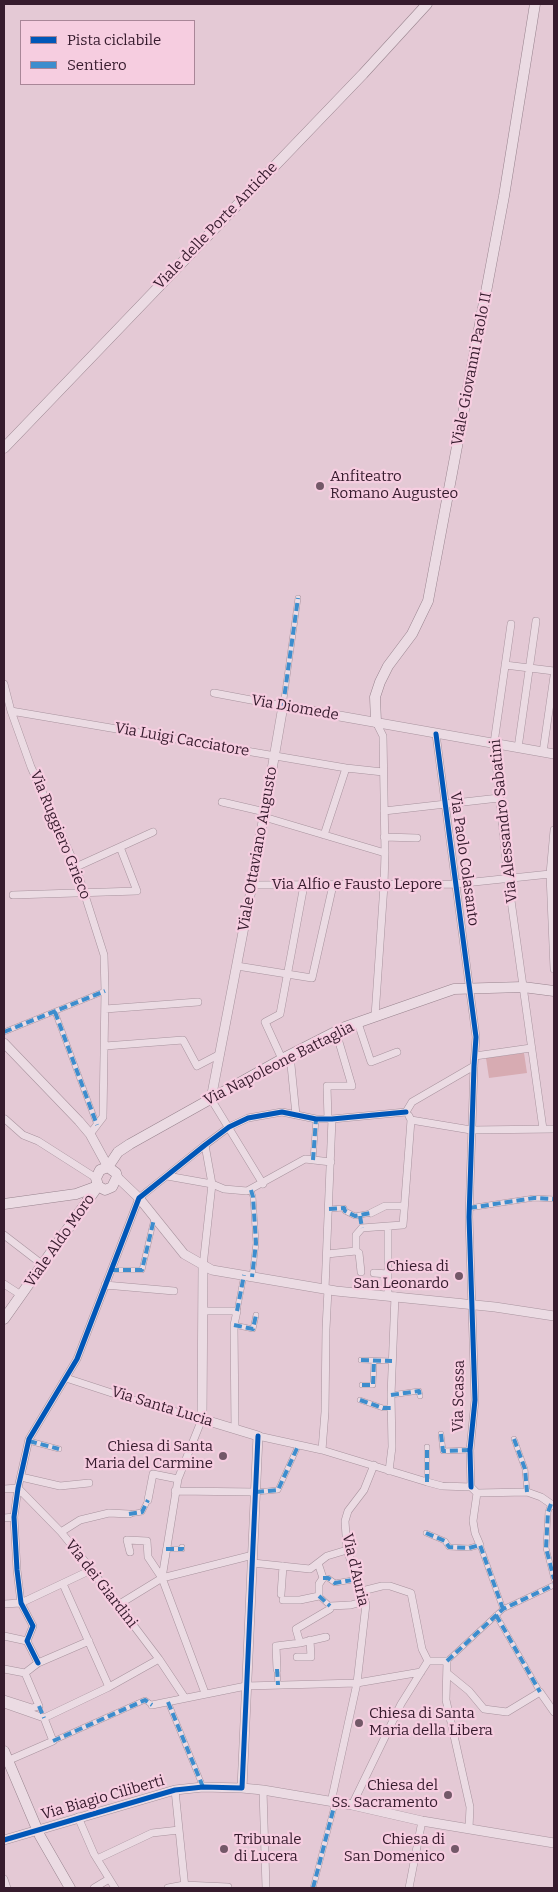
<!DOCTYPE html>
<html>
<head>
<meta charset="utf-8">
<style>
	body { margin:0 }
	#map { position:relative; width:558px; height:1892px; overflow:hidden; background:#e4c9d5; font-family:Bitter,serif }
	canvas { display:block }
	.frame { position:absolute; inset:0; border:5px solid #361b2d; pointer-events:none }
	.legend { position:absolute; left:20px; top:20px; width:175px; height:65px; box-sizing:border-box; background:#f6cde0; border:1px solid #a98698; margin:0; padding:6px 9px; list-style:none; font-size:15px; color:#361b2d }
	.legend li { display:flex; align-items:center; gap:10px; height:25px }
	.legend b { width:25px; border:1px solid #a98698 }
</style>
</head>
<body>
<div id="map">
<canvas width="558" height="1892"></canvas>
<div class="frame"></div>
<ul class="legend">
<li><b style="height:6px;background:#0057b8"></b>Pista ciclabile</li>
<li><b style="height:6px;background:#3d8dcd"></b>Sentiero</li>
</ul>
</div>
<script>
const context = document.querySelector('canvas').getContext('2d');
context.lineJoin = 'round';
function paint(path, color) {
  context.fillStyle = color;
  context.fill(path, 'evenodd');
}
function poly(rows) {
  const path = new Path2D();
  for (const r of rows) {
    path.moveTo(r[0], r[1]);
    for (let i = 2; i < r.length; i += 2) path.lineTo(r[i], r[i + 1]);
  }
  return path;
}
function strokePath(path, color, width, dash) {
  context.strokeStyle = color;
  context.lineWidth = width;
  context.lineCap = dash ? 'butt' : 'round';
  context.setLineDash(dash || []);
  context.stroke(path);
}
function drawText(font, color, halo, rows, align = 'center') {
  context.font = font + ' Bitter,serif';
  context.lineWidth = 4.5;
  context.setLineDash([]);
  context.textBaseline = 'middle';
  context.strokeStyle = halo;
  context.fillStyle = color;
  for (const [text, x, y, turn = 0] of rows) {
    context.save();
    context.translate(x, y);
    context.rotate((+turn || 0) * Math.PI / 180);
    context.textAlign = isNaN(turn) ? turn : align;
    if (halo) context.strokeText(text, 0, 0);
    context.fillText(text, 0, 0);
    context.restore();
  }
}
paint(poly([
	[524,1053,527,1073,489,1078,486,1058]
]), '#d7abb2');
const pedestrian = poly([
	[283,706,298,598],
	[55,1012,97,1125],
	[4,1032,105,991],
	[313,1160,316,1119],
	[251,1190,253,1197,256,1243,252,1277],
	[469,1208,534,1198,554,1199],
	[329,1209,344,1208,345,1211,355,1216,371,1213],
	[111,1270,142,1270,154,1219],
	[237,1311,244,1275],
	[234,1325,253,1329,256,1315],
	[361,1360,392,1361],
	[362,1385,373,1385,374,1361],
	[391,1395,419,1391,420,1396],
	[360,1400,383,1408,391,1408],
	[441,1434,443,1451,470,1450],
	[514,1439,525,1469,527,1492],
	[29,1441,59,1449],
	[427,1482,427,1447],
	[256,1492,278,1490,298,1446],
	[551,1504,548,1512,546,1548,554,1579],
	[129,1514,142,1512,148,1500],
	[426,1533,445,1541,449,1547,469,1548,480,1545,503,1609],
	[166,1549,182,1549,182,1547],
	[323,1578,328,1578,335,1583,358,1579],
	[319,1596,330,1606],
	[496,1615,540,1692],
	[447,1661,503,1609,554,1585],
	[277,1669,278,1685],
	[168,1702,203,1787],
	[53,1741,145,1700,152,1705],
	[313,1888,335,1803]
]);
const minor = poly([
	[511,624,494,743,508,879,543,1129],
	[505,665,554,671],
	[4,684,11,711,31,767,76,867,104,955,105,991,103,1117,90,1134],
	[214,693,283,706],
	[11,711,346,768,383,772],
	[436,734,476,1037,474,1066,469,1217,475,1400,470,1450,471,1487],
	[518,748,536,621],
	[543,752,554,676],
	[222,802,265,812],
	[384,811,499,798],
	[264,817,385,853],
	[554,830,550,874,554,969],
	[324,835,346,768],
	[384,837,417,838],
	[76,867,153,832],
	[252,885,455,884,550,874],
	[13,895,137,891,120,847],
	[237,966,312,978,333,885],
	[105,1009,198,1002],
	[375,1016,384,885,385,853,383,736,376,722],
	[358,1023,371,1062,397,1052],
	[105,1046,183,1040,197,1066,220,1054],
	[290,1055,296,1115],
	[475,1056,531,1048],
	[282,1059,265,1022,280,1014,304,885],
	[211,1099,263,1184],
	[406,1112,412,1102,474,1066],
	[409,1116,411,1120,471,1130,554,1129],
	[5,1119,23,1135,38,1141,96,1178],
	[328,1119,327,1086,352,1086,339,1042],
	[167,1176,212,1184,224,1189,247,1191,305,1159,331,1162],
	[371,1213,385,1206,404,1206],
	[4,1235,43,1265],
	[356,1251,359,1253,361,1272],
	[327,1254,356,1251,356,1235,362,1228,388,1226],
	[203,1266,212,1184,205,1145],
	[374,1273,388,1274],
	[4,1284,21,1295],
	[105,1285,174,1291],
	[325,1289,332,1119],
	[388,1295,388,1226,403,1225,411,1120],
	[203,1311,237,1311,234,1325,235,1429],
	[66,1378,127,1398,202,1419,178,1479,162,1578,205,1693],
	[258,1436,322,1450,427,1482,442,1486,471,1487],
	[322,1450,325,1412,326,1329,328,1289],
	[389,1471,392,1447,391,1395,395,1296],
	[21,1477,60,1486,89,1483],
	[471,1487,477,1493,527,1492,541,1497,554,1506],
	[4,1489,18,1488,61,1532,87,1564,159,1659,185,1698],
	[175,1491,256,1492],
	[477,1493,473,1521,475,1533,480,1545],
	[148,1500,153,1474,178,1479],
	[4,1518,14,1517],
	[61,1532,80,1520,109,1513,129,1514],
	[130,1552,127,1540,147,1541,148,1557,162,1578],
	[253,1563,310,1569,327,1556,347,1550],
	[63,1584,109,1687],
	[362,1591,382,1586,390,1586,411,1593,422,1649,428,1661],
	[281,1594,283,1566],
	[283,1600,300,1600,319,1596,319,1584,323,1578,318,1563],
	[4,1604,21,1603,91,1570],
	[118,1605,162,1578,253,1555],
	[4,1636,27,1641],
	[300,1643,326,1637],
	[297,1657,311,1657,310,1640],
	[38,1663,27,1641,33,1626,21,1603,17,1570,14,1517,18,1488,29,1439,77,1359,139,1198,205,1145,229,1127,248,1118,282,1112,316,1119,332,1119,406,1112],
	[4,1669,25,1673],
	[277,1669,276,1646,300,1643,296,1629,330,1609,330,1606,351,1605,365,1601],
	[25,1673,38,1663,89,1641],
	[447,1673,469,1691,484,1709,507,1712,540,1692,554,1712],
	[4,1699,32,1708,39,1706,25,1673],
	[4,1704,44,1718,109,1687,159,1659],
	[152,1705,246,1686,357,1683,421,1672],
	[7,1761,53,1741,44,1718],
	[175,1790,185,1888],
	[263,1790,266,1888],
	[331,1802,357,1683,366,1604,347,1550,345,1521,348,1511,364,1490,374,1465],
	[352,1805,401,1704,421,1672,428,1661,447,1661,446,1700,470,1807,469,1828],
	[78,1817,94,1854,115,1888],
	[97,1859,152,1833,179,1830],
	[4,1879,7,1888],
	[94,1888,109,1879],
	[168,1888,184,1885,228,1887,228,1888],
	[409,1888,422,1821]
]);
const tertiary = poly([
	[4,1043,79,1121,90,1134,108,1167],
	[211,1099,252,885,283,706,554,754],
	[117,1177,139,1198,184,1254,212,1270,336,1291,495,1307,554,1316],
	[242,1788,263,1790,352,1805,422,1821,554,1843],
	[4,1840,175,1790,203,1787,242,1788,258,1436,202,1419,203,1266]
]);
const secondary = poly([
	[4,448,363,74,427,4],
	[376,722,375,697,380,682,388,666,412,634,428,601,504,196,535,4],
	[108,1167,118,1152,130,1144,282,1059,345,1027,454,989,523,987,554,991],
	[108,1167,116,1173,117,1177,112,1187,105,1190,98,1186,96,1178,100,1170,108,1167],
	[4,1204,76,1194,98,1186],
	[4,1319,98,1186],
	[4,1751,40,1836,70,1888]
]);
strokePath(pedestrian, '#a8939e', 6);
strokePath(minor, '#a8939e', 8);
strokePath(tertiary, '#a8939e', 10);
strokePath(secondary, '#98838e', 11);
strokePath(pedestrian, '#ebdbe3', 5);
strokePath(minor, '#ebdbe3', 7);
strokePath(tertiary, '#ebdbe3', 9);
strokePath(secondary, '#ebdbe3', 10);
strokePath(poly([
	[283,706,298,598],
	[55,1012,97,1125],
	[4,1032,105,991],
	[313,1160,316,1119],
	[251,1190,253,1197,256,1243,252,1277],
	[469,1208,534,1198,554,1199],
	[329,1209,344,1208,345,1211,355,1216,371,1213],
	[360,1216,362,1228],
	[111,1270,142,1270,154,1219],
	[237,1311,244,1275],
	[234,1325,253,1329,256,1315],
	[361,1360,392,1361],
	[362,1385,373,1385,374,1361],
	[391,1395,419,1391,420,1396],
	[360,1400,383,1408,391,1408],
	[441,1434,443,1451,470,1450],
	[514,1439,525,1469,527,1492],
	[29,1441,59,1449],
	[427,1482,427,1447],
	[256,1492,278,1490,298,1446],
	[551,1504,548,1512,546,1548,554,1579],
	[129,1514,142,1512,148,1500],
	[426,1533,445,1541,449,1547,469,1548,480,1545,503,1609],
	[166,1549,182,1549,182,1547],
	[323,1578,328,1578,335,1583,358,1579],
	[319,1596,330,1606],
	[496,1615,540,1692],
	[447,1661,503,1609,554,1585],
	[277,1669,278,1685],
	[168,1702,203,1787],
	[39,1706,44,1718],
	[53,1741,145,1700,152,1705],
	[313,1888,335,1803]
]), '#3d8dcd', 4, [8, 4]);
strokePath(poly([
	[436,734,476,1037,474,1066,469,1217,475,1400,470,1450,471,1487],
	[38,1663,27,1641,33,1626,21,1603,17,1570,14,1517,18,1488,29,1439,77,1359,139,1198,205,1145,229,1127,248,1118,282,1112,316,1119,332,1119,406,1112],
	[4,1840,175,1790,203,1787,242,1788,258,1436]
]), '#0057b8', 5);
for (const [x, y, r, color] of [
	[320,486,5,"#735868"],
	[459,1276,5,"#735868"],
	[223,1456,5,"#735868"],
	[359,1723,5,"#735868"],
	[448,1795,5,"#735868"],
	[224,1849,5,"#735868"],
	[455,1849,5,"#735868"]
]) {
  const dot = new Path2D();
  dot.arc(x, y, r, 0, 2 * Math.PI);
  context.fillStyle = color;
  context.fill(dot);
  strokePath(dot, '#f6cde0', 2);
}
drawText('15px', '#361b2d', '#f6cde0', [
	["Viale delle Porte Antiche",216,226,-46],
	["Viale Giovanni Paolo II",472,369,-79],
	["Via Diomede",295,708,10],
	["Via Luigi Cacciatore",182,740,10],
	["Via Alessandro Sabatini",504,821,-96],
	["Via Ruggiero Grieco",60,835,68],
	["Viale Ottaviano Augusto",258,849,-80],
	["Via Paolo Colasanto",464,859,82],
	["Via Alfio e Fausto Lepore",357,885],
	["Via Napoleone Battaglia",279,1064,-27],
	["Viale Aldo Moro",60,1241,-55],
	["Via Scassa",459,1396,-89],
	["Via Santa Lucia",162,1407,17],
	["Via d'Auria",355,1570,77],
	["Via dei Giardini",101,1584,52],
	["Via Biagio Ciliberti",103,1798,-16]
]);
drawText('15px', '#361b2d', '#f6cde0', [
	["Anfiteatro",330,477,"left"],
	["Romano Augusteo",330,494,"left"],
	["Chiesa di",449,1267],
	["San Leonardo",449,1284],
	["Chiesa di Santa",213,1447],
	["Maria del Carmine",213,1464],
	["Chiesa di Santa",369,1714,"left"],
	["Maria della Libera",369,1731,"left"],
	["Chiesa del",438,1786],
	["Ss. Sacramento",438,1803],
	["Tribunale",234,1840,"left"],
	["di Lucera",234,1857,"left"],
	["Chiesa di",445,1840],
	["San Domenico",445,1857]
], 'right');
</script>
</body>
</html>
